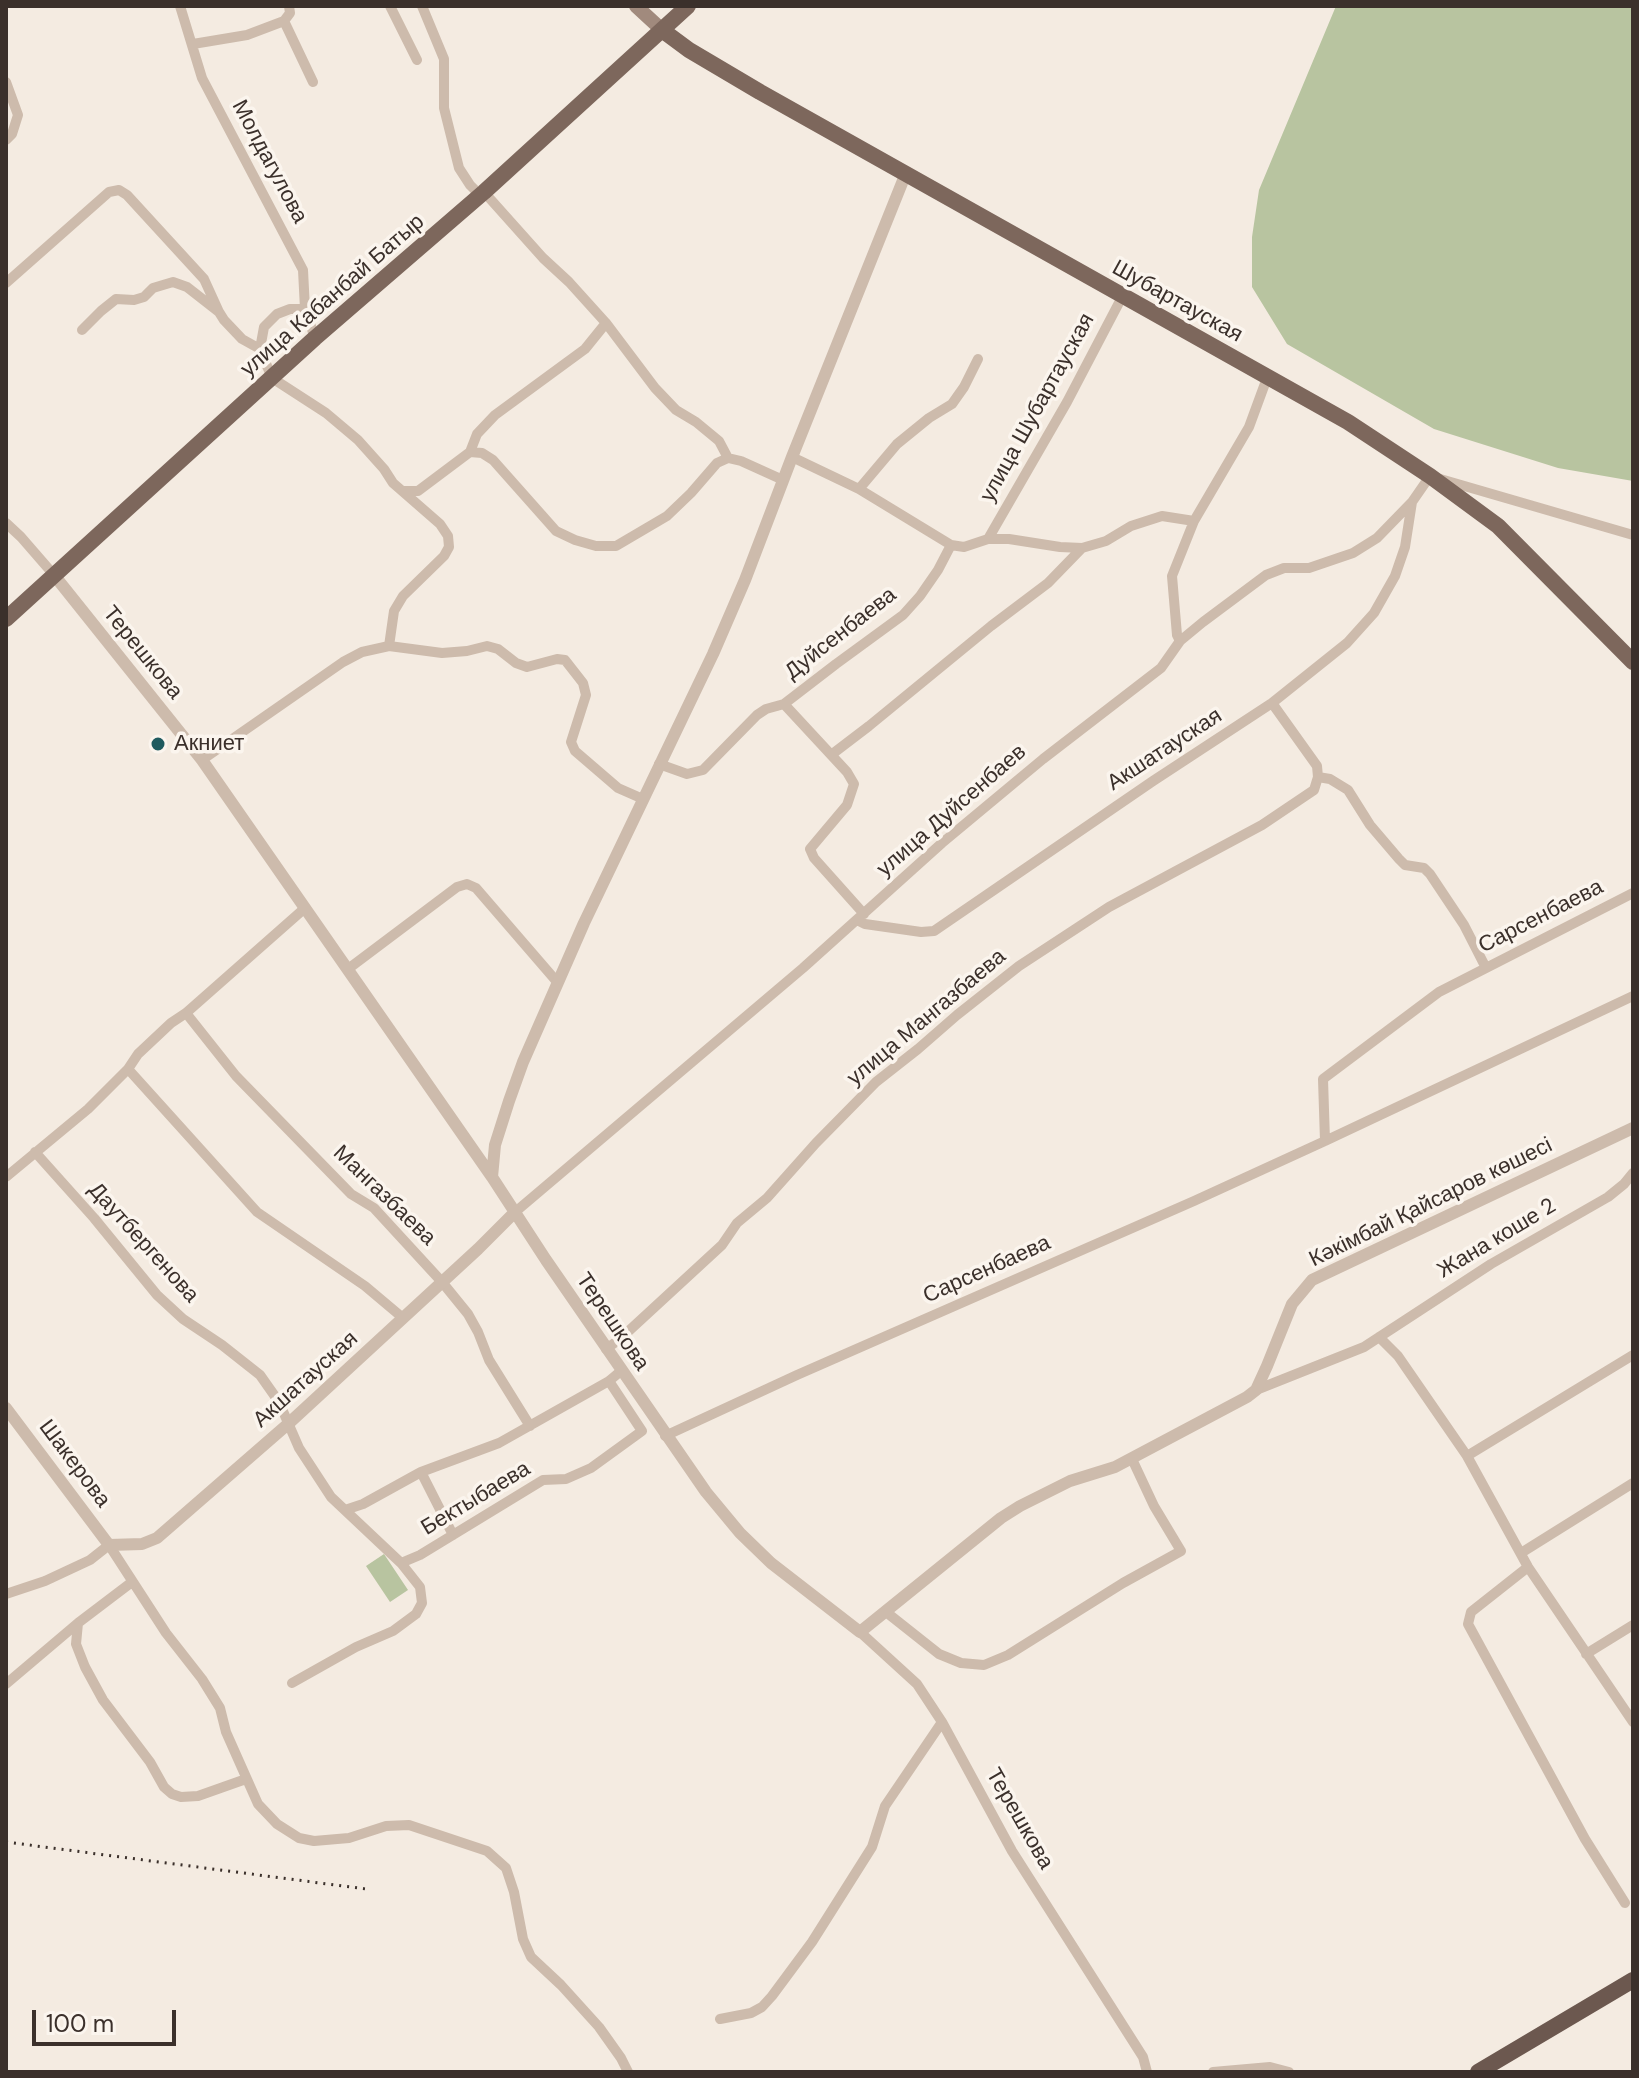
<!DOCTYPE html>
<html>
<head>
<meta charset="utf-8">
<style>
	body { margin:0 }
	#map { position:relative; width:1639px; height:2078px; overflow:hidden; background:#f4ebe1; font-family:"DM Sans",sans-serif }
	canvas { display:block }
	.frame { position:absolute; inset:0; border:8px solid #3b302b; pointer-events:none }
	.scale { position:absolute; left:32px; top:2010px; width:144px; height:36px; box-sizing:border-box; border:4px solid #3b302b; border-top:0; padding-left:10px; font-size:24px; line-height:28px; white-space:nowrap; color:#3b302b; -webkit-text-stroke:6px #fbf5ee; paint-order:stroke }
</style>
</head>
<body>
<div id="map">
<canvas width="1639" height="2078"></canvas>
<div class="frame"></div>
<div class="scale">100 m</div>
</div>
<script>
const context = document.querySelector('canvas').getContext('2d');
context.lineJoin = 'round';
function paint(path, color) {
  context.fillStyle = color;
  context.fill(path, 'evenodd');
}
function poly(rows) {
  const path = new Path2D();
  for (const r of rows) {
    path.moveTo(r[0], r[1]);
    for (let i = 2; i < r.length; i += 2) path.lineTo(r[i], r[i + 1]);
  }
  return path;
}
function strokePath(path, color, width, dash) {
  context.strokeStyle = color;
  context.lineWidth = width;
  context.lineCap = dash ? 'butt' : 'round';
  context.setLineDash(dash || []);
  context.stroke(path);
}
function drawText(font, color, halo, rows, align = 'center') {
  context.font = font + ' "DM Sans",sans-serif';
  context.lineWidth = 7;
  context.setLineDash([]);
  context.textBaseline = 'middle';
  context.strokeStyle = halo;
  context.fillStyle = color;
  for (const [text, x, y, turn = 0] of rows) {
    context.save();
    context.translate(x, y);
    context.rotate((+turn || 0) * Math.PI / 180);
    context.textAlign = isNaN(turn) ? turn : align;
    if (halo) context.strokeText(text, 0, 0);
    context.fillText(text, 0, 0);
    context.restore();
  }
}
paint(poly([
	[1336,6,1633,6,1633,481,1558,468,1434,429,1287,344,1252,287,1252,237,1259,190],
	[384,1554,408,1590,390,1602,366,1566]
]), '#b8c4a0');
strokePath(poly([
	[180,6,202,78,303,270,305,309,315,338],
	[289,6,290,13,284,21,313,82],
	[390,6,417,60],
	[422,6,444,59,444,108,459,168,470,185,481,196],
	[193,44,247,35,284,21],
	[6,82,18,115,12,134,6,140],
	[484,192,543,258,569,282,606,323,655,388,676,410,696,422,719,441,728,458],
	[6,283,109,192,119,190,127,195,204,279,219,312],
	[305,309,290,309,277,314,264,327,260,349,272,378,326,413,358,440,384,469,393,483,440,524,448,536,449,547,444,556,403,596,394,611,389,646],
	[82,330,101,311,116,299,134,300,144,297,153,288,173,282,187,287,219,312,224,320,242,339,260,349],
	[470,452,477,434,495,415,585,349,606,323],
	[792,457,859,489,951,545,964,547,988,539,1009,539,1060,547,1082,548,1106,541,1131,526,1162,516,1194,521],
	[859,489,897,444,929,418,952,404,964,387,978,359],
	[403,491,418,491,470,452,482,453,493,460,556,531,575,540,596,546,616,546,667,516,691,493,717,463,728,458,741,461,783,480],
	[6,523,21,537,54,575],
	[988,539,1067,402,1122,297],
	[1180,641,1177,635,1172,576,1194,521,1249,427,1267,378],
	[1272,703,1317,766,1318,777,1330,779,1348,790,1370,825,1399,859,1405,865,1424,868,1430,874,1464,925,1486,968],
	[784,704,847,772,854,784,847,805,810,849,814,858,864,914],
	[831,755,869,726,991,626,1048,583,1082,548],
	[202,760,343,662,362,652,389,646,442,653,467,651,487,646,498,649,516,663,527,667,557,659,565,660,583,683,586,695,571,742,575,751,618,788,643,799],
	[659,764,687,774,703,770,757,715,766,709,784,704,836,664,903,615,920,596,938,570,951,545],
	[857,920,865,924,921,932,934,931,1153,781,1272,703,1347,643,1374,613,1395,576,1405,547,1412,502],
	[348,969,457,887,467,884,476,888,558,983],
	[186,1013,236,1076,351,1194,374,1208,442,1282,468,1314,478,1332,489,1360,530,1426],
	[128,1069,257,1212,365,1286,403,1318],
	[1325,1141,1633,996],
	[35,1152,94,1218,157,1295,183,1319,222,1345,260,1375,279,1402,299,1448,331,1497,401,1563,420,1587,422,1603,416,1614,393,1631,356,1647,292,1683],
	[6,1177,88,1109,128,1069,138,1054,171,1023,186,1013,305,908],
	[514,1213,803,968,942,843,1043,759,1161,668,1180,641,1203,622,1266,575,1284,568,1309,568,1353,553,1377,538,1412,502,1430,476,1633,535],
	[1379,1337,1398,1356,1467,1456,1528,1567,1633,1722],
	[606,1349,620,1339,722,1245,737,1223,767,1198,816,1143,876,1082,918,1049,957,1015,1019,966,1109,907,1262,825,1314,790,1318,777],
	[1256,1390,1364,1347,1491,1264,1608,1197,1624,1184,1633,1173],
	[665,1436,797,1375,1194,1201,1325,1141,1323,1079,1439,992,1633,893],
	[1467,1456,1633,1355],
	[421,1472,453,1535],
	[345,1510,363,1504,421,1472,499,1443,609,1381,621,1371],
	[1521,1553,1633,1483],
	[401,1563,420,1555,543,1480,566,1479,591,1468,642,1431,609,1381],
	[1528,1567,1471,1612,1468,1624,1585,1839,1625,1903],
	[6,1594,45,1581,90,1560,109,1545,166,1633,202,1679,220,1708,226,1732,258,1804,277,1824,299,1838,314,1841,349,1838,386,1826,409,1825,487,1851,506,1868,514,1892,523,1939,531,1957,561,1985,599,2027,621,2058,628,2072],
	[886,1612,939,1654,961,1663,984,1665,1008,1655,1123,1583,1181,1551,1154,1506,1132,1459],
	[78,1623,76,1644,85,1667,103,1700,150,1762,164,1787,172,1794,181,1797,198,1796,246,1779],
	[860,1632,917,1684,942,1722,1012,1851,1143,2057,1147,2072],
	[1586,1654,1633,1625],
	[6,1684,78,1623,132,1582],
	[720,2019,751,2013,762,2007,772,1996,812,1942,872,1847,885,1806,942,1722],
	[1213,2072,1270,2067,1289,2072]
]), '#cdbbac', 10);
strokePath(poly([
	[54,575,202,760,492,1177,546,1260,706,1492,740,1533,771,1563,860,1632,1001,1518,1020,1506,1070,1481,1115,1467,1247,1397,1256,1390,1267,1366,1292,1304,1312,1280,1633,1128],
	[492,1177,495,1145,509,1101,523,1062,584,923,713,654,745,580,792,457,906,173],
	[6,1408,109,1545,142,1544,157,1538,288,1424,478,1249,514,1213]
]), '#cdbbac', 12);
strokePath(poly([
	[636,6,662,30]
]), '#a18a7d', 14);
strokePath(poly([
	[662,30,689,50,760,92,1348,422,1430,476,1498,526,1633,662],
	[6,619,315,338,484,192,688,6]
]), '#7d675c', 16);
strokePath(poly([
	[1478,2072,1633,1980]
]), '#6c584f', 16);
strokePath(poly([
	[6,1842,366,1889]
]), '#3b302b', 3, [2, 6]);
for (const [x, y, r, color] of [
	[158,744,8,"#1f5a5e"]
]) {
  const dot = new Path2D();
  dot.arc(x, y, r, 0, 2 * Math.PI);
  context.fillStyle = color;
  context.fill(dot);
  strokePath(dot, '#fbf5ee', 3);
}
drawText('22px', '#3b302b', '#fbf5ee', [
	["Молдагулова",269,162,62],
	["улица Кабанбай Батыр",333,296,-41],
	["Шубартауская",1177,302,29],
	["улица Шубартауская",1038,408,-61],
	["Дуйсенбаева",841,634,-38],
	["Терешкова",142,653,51],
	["Акшатауская",1165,750,-33],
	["улица Дуйсенбаев",952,811,-41],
	["Сарсенбаева",1541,917,-27],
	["улица Мангазбаева",927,1018,-40],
	["Мангазбаева",384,1196,44],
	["Кәкімбай Қайсаров көшесі",1431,1203,-26],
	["Жана коше 2",1497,1239,-31],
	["Даутбергенова",143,1243,48],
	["Сарсенбаева",987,1270,-24],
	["Терешкова",612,1322,56],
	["Акшатауская",306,1380,-42],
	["Шакерова",74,1464,53],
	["Бектыбаева",476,1499,-31],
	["Терешкова",1019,1819,60]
]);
drawText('22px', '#3b302b', '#fbf5ee', [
	["Акниет",174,744]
], 'left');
</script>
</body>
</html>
